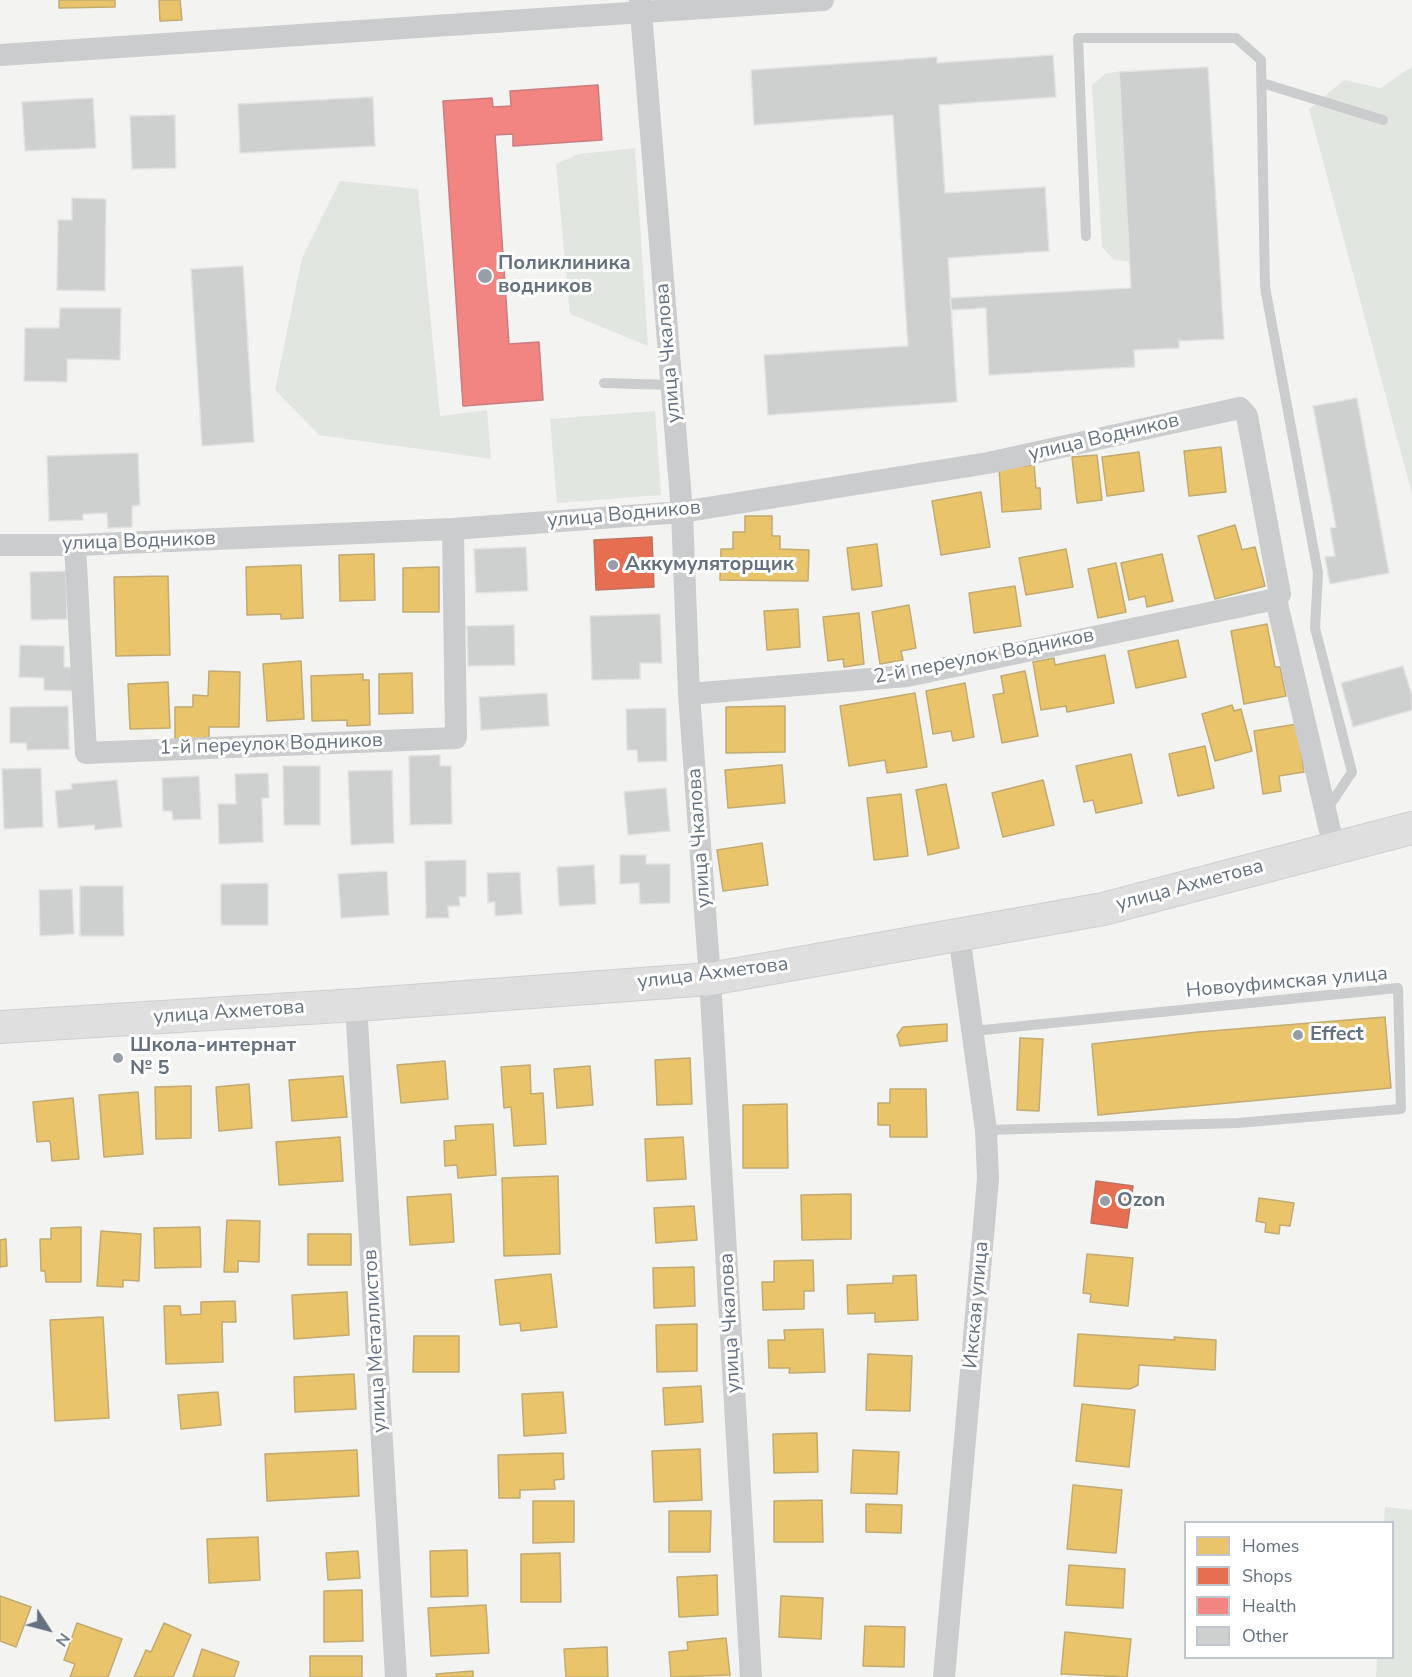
<!DOCTYPE html>
<html>
<head>
<meta charset="utf-8">
<style>
	body { margin:0 }
	#map { position:relative; width:1412px; height:1677px; overflow:hidden; background:#f3f3f2; font-family:"Nunito Sans",sans-serif }
	canvas { display:block }
	.legend { position:absolute; left:1184px; top:1521px; width:210px; height:138px; box-sizing:border-box; background:#fff; border:2px solid #c1c6cc; margin:0; padding:8px 10px; list-style:none; font-size:18px; color:#657180 }
	.legend li { display:flex; align-items:center; gap:12px; height:30px }
	.legend b { width:30px; border:2px solid #c1c6cc }
	.north { position:absolute; left:18px; top:1599px; width:60px; height:60px; -webkit-text-stroke:4px #fff; paint-order:stroke; rotate:126deg; font-size:16px; font-weight:700; line-height:24px; text-align:center; color:#657180 }
	.north::after { content:''; display:block; margin:auto; width:21px; height:27px; background:#657180; clip-path:polygon(50% 0,100% 100%,50% 72%,0 100%) }
</style>
</head>
<body>
<div id="map">
<canvas width="1412" height="1677"></canvas>
<ul class="legend">
<li><b style="height:16px;background:#e9c46a"></b>Homes</li>
<li><b style="height:16px;background:#e76f51"></b>Shops</li>
<li><b style="height:16px;background:#f28482"></b>Health</li>
<li><b style="height:16px;background:#cecfcf"></b>Other</li>
</ul>
<div class="north">N</div>
</div>
<script>
const context = document.querySelector('canvas').getContext('2d');
context.lineJoin = 'round';
function paint(path, color) {
  context.fillStyle = color;
  context.fill(path, 'evenodd');
}
function poly(rows) {
  const path = new Path2D();
  for (const r of rows) {
    path.moveTo(r[0], r[1]);
    for (let i = 2; i < r.length; i += 2) path.lineTo(r[i], r[i + 1]);
  }
  return path;
}
function strokePath(path, color, width, dash) {
  context.strokeStyle = color;
  context.lineWidth = width;
  context.lineCap = dash ? 'butt' : 'round';
  context.setLineDash(dash || []);
  context.stroke(path);
}
function drawText(font, color, halo, rows, align = 'center') {
  context.font = font + ' "Nunito Sans",sans-serif';
  context.lineWidth = 6;
  context.setLineDash([]);
  context.textBaseline = 'middle';
  context.strokeStyle = halo;
  context.fillStyle = color;
  for (const [text, x, y, turn = 0] of rows) {
    context.save();
    context.translate(x, y);
    context.rotate((+turn || 0) * Math.PI / 180);
    context.textAlign = isNaN(turn) ? turn : align;
    if (halo) context.strokeText(text, 0, 0);
    context.fillText(text, 0, 0);
    context.restore();
  }
}
paint(poly([
	[1412,67,1412,494,1309,109,1344,80,1380,88],
	[1128,71,1138,262,1114,260,1102,247,1092,85,1106,73],
	[635,148,648,346,570,314,556,164,579,154],
	[340,181,418,189,440,416,487,410,491,459,319,435,275,390,302,258],
	[655,411,661,495,557,503,550,419],
	[1385,1507,1412,1510,1412,1677,1376,1677,1377,1658,1392,1658,1392,1522,1384,1522]
]), '#e2e6e0');
const homes = poly([
	[59,0,115,0,115,7,59,8,59,0],
	[159,0,180,0,182,20,160,21,159,0],
	[1221,447,1226,492,1189,496,1184,451,1221,447],
	[1139,452,1144,491,1107,496,1102,457,1139,452],
	[1097,455,1102,500,1077,503,1072,457,1097,455],
	[1034,465,1036,488,1040,488,1041,509,1002,512,999,468,1034,465],
	[981,492,990,547,941,555,932,501,981,492],
	[745,516,772,516,772,536,780,536,780,549,809,550,808,581,720,580,721,549,733,549,733,532,745,532,745,516],
	[1235,525,1242,550,1255,547,1265,586,1215,599,1198,536,1235,525],
	[877,544,882,586,852,590,847,548,877,544],
	[1066,549,1073,587,1026,595,1019,558,1066,549],
	[374,554,375,600,340,601,339,555,374,554],
	[1162,554,1173,601,1147,607,1145,596,1129,600,1121,563,1162,554],
	[1116,563,1126,612,1098,618,1088,569,1116,563],
	[301,565,303,618,281,619,281,614,247,615,246,567,301,565],
	[439,567,439,612,403,612,403,568,439,567],
	[168,576,170,655,116,656,114,577,168,576],
	[1015,586,1021,626,974,633,969,593,1015,586],
	[909,605,916,648,901,651,903,660,880,664,872,612,909,605],
	[798,609,800,647,767,650,764,611,798,609],
	[859,613,864,664,844,667,843,659,828,661,823,617,859,613],
	[1267,624,1275,667,1280,667,1286,696,1244,704,1231,631,1267,624],
	[1178,640,1186,677,1136,688,1128,651,1178,640],
	[1105,655,1114,703,1067,712,1066,706,1041,710,1033,662,1054,658,1055,665,1105,655],
	[301,661,304,719,267,721,263,664,301,661],
	[209,671,240,672,239,727,209,727,209,739,175,739,175,707,193,707,193,695,208,696,209,671],
	[1025,671,1038,736,1002,743,993,695,1004,693,1001,676,1025,671],
	[412,673,413,713,379,714,379,674,412,673],
	[363,674,363,680,369,680,370,725,347,726,347,720,312,721,311,676,363,674],
	[168,682,170,728,130,729,128,684,168,682],
	[965,683,974,737,953,741,951,731,933,734,926,691,965,683],
	[915,693,927,767,887,773,885,760,849,766,840,706,915,693],
	[1232,705,1234,711,1241,709,1252,751,1215,761,1202,714,1232,705],
	[785,706,785,752,726,753,726,707,785,706],
	[1297,724,1304,772,1279,776,1281,791,1263,794,1254,731,1297,724],
	[1205,746,1214,788,1178,796,1169,754,1205,746],
	[1131,754,1142,803,1096,813,1093,800,1084,802,1076,766,1131,754],
	[782,765,785,803,728,808,725,770,782,765],
	[1043,780,1054,825,1003,837,992,793,1043,780],
	[946,784,959,848,928,855,916,790,946,784],
	[901,794,908,856,874,860,867,798,901,794],
	[762,843,768,885,723,891,717,850,762,843],
	[1385,1017,1391,1088,1098,1115,1092,1044,1198,1032,1385,1017],
	[947,1024,947,1041,900,1046,897,1035,903,1027,947,1024],
	[1020,1038,1043,1039,1039,1111,1017,1110,1020,1038],
	[690,1058,692,1104,657,1105,655,1060,690,1058],
	[445,1061,448,1099,401,1103,397,1065,445,1061],
	[530,1065,531,1094,543,1093,546,1144,514,1146,511,1107,504,1108,501,1067,530,1065],
	[590,1066,593,1105,557,1108,554,1069,590,1066],
	[343,1076,347,1117,292,1121,289,1080,343,1076],
	[249,1084,252,1128,219,1131,216,1087,249,1084],
	[191,1086,191,1138,156,1139,155,1087,191,1086],
	[890,1089,926,1089,927,1137,890,1137,890,1125,878,1125,878,1103,890,1103,890,1089],
	[138,1092,143,1154,104,1157,99,1095,138,1092],
	[73,1098,79,1159,52,1161,50,1141,37,1142,33,1102,73,1098],
	[787,1104,788,1168,743,1168,743,1105,787,1104],
	[493,1124,496,1175,458,1178,457,1165,445,1166,444,1141,456,1140,455,1126,493,1124],
	[340,1137,343,1181,279,1185,276,1142,340,1137],
	[683,1137,686,1179,647,1181,645,1139,683,1137],
	[558,1176,560,1254,504,1256,502,1178,558,1176],
	[451,1194,454,1242,410,1245,407,1197,451,1194],
	[851,1194,851,1239,802,1240,801,1195,851,1194],
	[1259,1198,1294,1203,1290,1226,1280,1225,1279,1234,1265,1232,1266,1223,1256,1221,1259,1198],
	[694,1206,697,1240,656,1243,654,1208,694,1206],
	[227,1220,260,1221,259,1262,238,1261,238,1272,224,1272,227,1220],
	[81,1227,81,1282,46,1282,45,1271,41,1271,40,1239,51,1239,51,1228,81,1227],
	[200,1227,201,1267,155,1268,154,1228,200,1227],
	[101,1231,141,1234,139,1281,123,1280,123,1287,97,1286,101,1231],
	[308,1234,351,1234,351,1265,308,1265,308,1234],
	[6,1239,7,1266,0,1267,0,1240,6,1239],
	[1087,1254,1133,1258,1128,1306,1090,1302,1091,1294,1083,1293,1087,1254],
	[813,1260,814,1291,804,1291,804,1309,763,1310,762,1282,774,1282,774,1261,813,1260],
	[694,1267,695,1306,654,1308,653,1268,694,1267],
	[551,1274,557,1327,521,1331,520,1323,500,1325,495,1280,551,1274],
	[916,1275,918,1320,875,1322,875,1313,848,1314,847,1285,893,1283,893,1276,916,1275],
	[347,1292,349,1335,294,1339,292,1295,347,1292],
	[235,1301,236,1322,222,1322,223,1362,166,1364,164,1306,180,1306,181,1315,201,1314,201,1302,235,1301],
	[103,1317,109,1418,55,1421,50,1320,103,1317],
	[697,1324,697,1371,657,1372,656,1325,697,1324],
	[823,1329,825,1372,789,1373,790,1368,769,1368,768,1340,785,1340,784,1330,823,1329],
	[1078,1334,1175,1340,1174,1337,1216,1340,1215,1370,1139,1365,1138,1385,1130,1389,1074,1386,1078,1334],
	[414,1336,459,1336,459,1372,413,1372,414,1336],
	[868,1354,912,1356,910,1411,866,1410,868,1354],
	[354,1374,356,1409,295,1412,294,1377,354,1374],
	[701,1386,703,1422,665,1425,663,1388,701,1386],
	[218,1392,221,1425,181,1429,178,1395,218,1392],
	[563,1392,566,1433,524,1436,522,1394,563,1392],
	[1082,1404,1135,1410,1129,1467,1076,1461,1082,1404],
	[817,1433,818,1472,774,1473,773,1434,817,1433],
	[700,1449,702,1500,654,1502,652,1451,700,1449],
	[357,1450,359,1496,267,1501,265,1454,357,1450],
	[853,1450,899,1452,897,1494,851,1493,853,1450],
	[563,1453,564,1479,554,1480,555,1489,520,1490,520,1498,499,1498,498,1455,563,1453],
	[1073,1485,1122,1490,1116,1553,1067,1549,1073,1485],
	[822,1500,823,1542,774,1542,774,1501,822,1500],
	[533,1501,574,1501,574,1542,533,1543,533,1501],
	[866,1504,902,1505,901,1533,866,1532,866,1504],
	[669,1511,711,1511,710,1552,669,1552,669,1511],
	[258,1537,260,1580,209,1583,207,1539,258,1537],
	[467,1550,468,1596,431,1597,430,1551,467,1550],
	[358,1551,360,1578,328,1580,326,1553,358,1551],
	[560,1553,561,1602,521,1602,521,1554,560,1553],
	[1069,1565,1125,1569,1123,1608,1066,1605,1069,1565],
	[717,1575,718,1615,679,1617,677,1577,717,1575],
	[362,1590,363,1641,324,1642,324,1591,362,1590],
	[0,1596,31,1607,16,1647,0,1641,0,1596],
	[781,1596,823,1598,821,1639,779,1637,781,1596],
	[486,1605,489,1653,431,1656,428,1608,486,1605],
	[77,1623,122,1639,108,1677,70,1677,75,1664,64,1660,77,1623],
	[164,1623,191,1635,173,1677,134,1677,146,1650,151,1652,164,1623],
	[865,1626,905,1627,904,1667,863,1666,865,1626],
	[1065,1632,1131,1639,1127,1677,1061,1674,1065,1632],
	[726,1638,730,1675,671,1677,669,1652,688,1650,687,1642,726,1638],
	[607,1647,608,1677,566,1677,564,1649,607,1647],
	[202,1649,239,1662,234,1677,193,1677,202,1649],
	[310,1656,362,1656,362,1677,310,1677,310,1656],
	[473,1671,473,1677,437,1677,436,1674,473,1671]
]);
paint(homes, '#e9c46a');
strokePath(homes, '#c1ab71', 1.5);
const shops = poly([
	[652,537,654,587,596,590,594,540,652,537],
	[1096,1181,1133,1186,1127,1228,1091,1223,1096,1181]
]);
paint(shops, '#e76f51');
strokePath(shops, '#c0705f', 1.5);
const health = poly([
	[598,85,602,140,513,146,513,134,495,135,509,344,539,342,543,400,463,406,443,101,492,98,493,107,511,106,510,91,598,85]
]);
paint(health, '#f28482');
strokePath(health, '#c87e81', 1.5);
const building = poly([
	[1053,55,1056,97,939,105,945,193,1045,187,1049,251,948,258,957,402,768,415,764,355,908,346,893,115,754,125,751,70,937,57,937,63,1053,55],
	[1208,67,1224,339,1179,341,1179,348,1134,350,1135,367,989,375,986,308,951,310,950,298,1131,288,1119,72,1208,67],
	[373,97,375,146,240,153,238,104,373,97],
	[93,98,96,148,25,151,22,102,93,98],
	[175,115,176,168,132,169,130,116,175,115],
	[72,198,106,199,105,291,57,290,58,220,72,220,72,198],
	[243,266,254,442,202,446,191,269,243,266],
	[60,308,121,308,120,360,67,359,67,382,24,381,25,328,59,328,60,308],
	[1357,398,1389,573,1330,584,1325,557,1335,556,1330,528,1336,527,1313,406,1357,398],
	[138,453,140,505,132,506,132,527,108,528,107,513,83,514,83,520,49,521,47,456,138,453],
	[526,547,528,591,476,593,474,549,526,547],
	[66,571,67,619,31,620,30,572,66,571],
	[660,614,662,663,640,663,640,679,592,680,590,616,660,614],
	[514,625,515,665,468,666,467,626,514,625],
	[20,645,64,646,64,667,77,668,76,691,44,690,44,678,19,677,20,645],
	[1403,666,1412,696,1412,710,1353,727,1341,683,1403,666],
	[547,693,549,726,481,730,479,697,547,693],
	[68,706,69,749,27,750,26,743,10,743,10,707,68,706],
	[666,708,667,761,638,762,637,750,627,750,626,709,666,708],
	[440,755,440,766,451,766,452,824,410,825,409,756,440,755],
	[283,766,320,766,320,825,284,825,283,766],
	[41,768,43,827,4,829,2,769,41,768],
	[392,770,394,843,351,845,348,771,392,770],
	[268,773,269,798,262,798,263,842,219,844,218,804,236,804,235,774,268,773],
	[199,776,201,819,173,820,172,811,163,811,162,778,199,776],
	[117,780,122,827,95,830,94,825,58,828,55,791,72,789,71,784,117,780],
	[666,788,670,831,628,835,624,792,666,788],
	[620,855,646,855,646,864,670,864,670,903,640,904,639,883,620,884,620,855],
	[466,860,466,897,459,897,460,906,448,906,449,918,426,918,425,861,466,860],
	[594,865,596,904,559,906,557,867,594,865],
	[387,871,389,915,341,918,338,874,387,871],
	[520,872,522,914,495,916,495,902,488,903,487,873,520,872],
	[268,883,268,925,221,925,221,884,268,883],
	[80,886,123,886,124,936,80,936,80,886],
	[72,889,74,934,40,936,39,890,72,889]
]);
paint(building, '#cecfcf');
strokePath(building, '#e2e2e2', 1.5);
const secondary = poly([
	[0,1027,356,1005,710,979,1103,909,1412,828]
]);
strokePath(secondary, '#cfcfd0', 34);
strokePath(poly([
	[1262,83,1383,120],
	[1086,236,1078,38,1236,38,1261,60,1265,287,1318,573,1315,628,1352,772,1326,811],
	[604,383,671,385],
	[973,1031,1398,988,1401,1109,1238,1123,986,1130]
]), '#cbcccd', 10);
strokePath(poly([
	[640,0,682,512,689,694,710,979,751,1677],
	[0,55,823,0],
	[0,545,75,545,453,529,682,512,988,463,1240,408,1247,416,1280,594,1276,599,1334,848],
	[75,545,86,753,456,738,453,529],
	[689,694,907,676,1276,599],
	[356,1005,396,1677],
	[944,1677,988,1179,986,1130,959,935]
]), '#cbcccd', 22);
strokePath(secondary, '#dfdfe0', 32);
for (const [x, y, r, color] of [
	[485,276,8,"#979ea8"],
	[613,565,6,"#979ea8"],
	[1298,1035,6,"#979ea8"],
	[118,1058,6,"#979ea8"],
	[1105,1201,6,"#979ea8"]
]) {
  const dot = new Path2D();
  dot.arc(x, y, r, 0, 2 * Math.PI);
  context.fillStyle = color;
  context.fill(dot);
  strokePath(dot, '#fff', 2);
}
drawText('bold 20px', '#657180', '#fff', [
	["Поликлиника",498,264],
	["водников",498,287],
	["Аккумуляторщик",625,565],
	["Effect",1310,1035],
	["Школа-интернат",130,1046],
	["№ 5",130,1069],
	["Ozon",1117,1201]
], 'left');
drawText('20px', '#657180', '#fff', [
	["улица Чкалова",669,353,-95],
	["улица Водников",1104,438,-13],
	["улица Водников",624,515,-5],
	["улица Водников",139,542,-2],
	["2-й переулок Водников",984,657,-11],
	["1-й переулок Водников",271,745,-2],
	["улица Чкалова",700,838,-94],
	["улица Ахметова",1190,886,-15],
	["улица Ахметова",713,974,-7],
	["Новоуфимская улица",1287,983,-5],
	["улица Ахметова",229,1013,-4],
	["Икская улица",977,1305,-85],
	["улица Чкалова",731,1323,-93],
	["улица Металлистов",376,1341,-93]
]);
</script>
</body>
</html>
